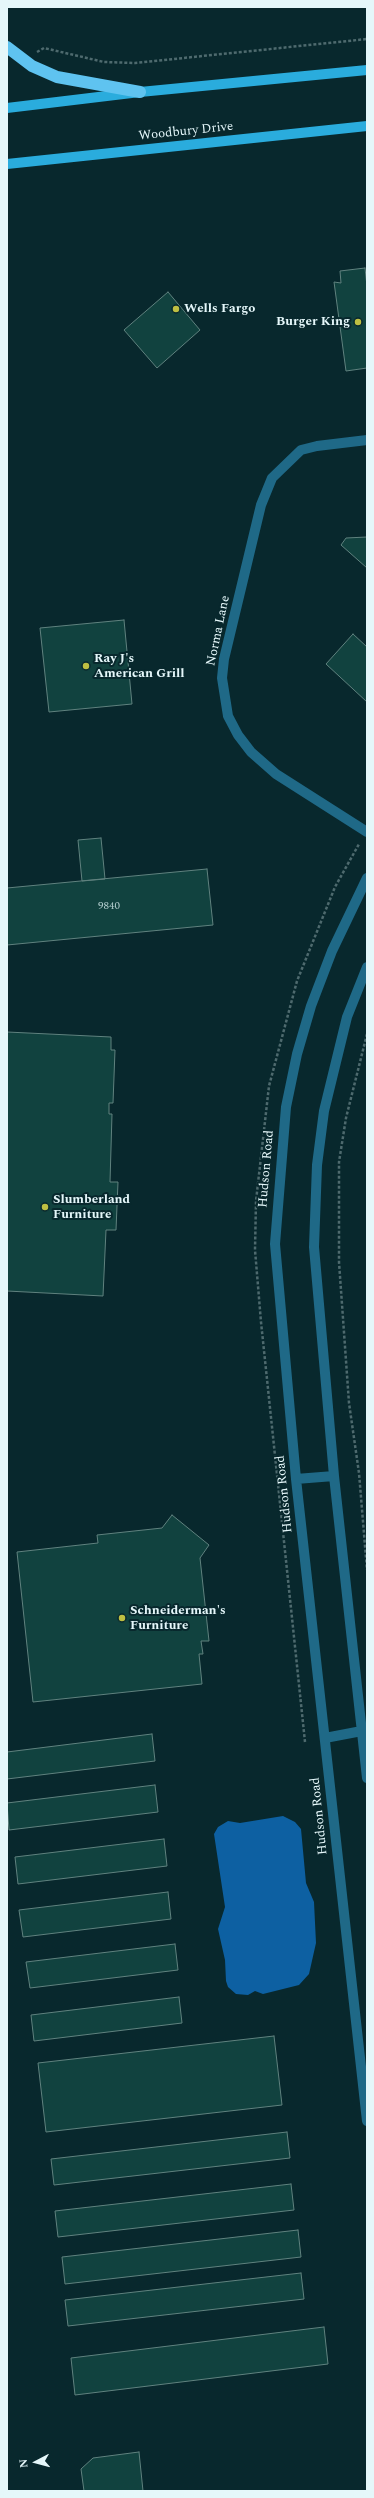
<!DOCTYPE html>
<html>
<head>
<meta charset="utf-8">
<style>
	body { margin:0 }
	#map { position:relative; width:374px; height:2498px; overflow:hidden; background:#08282d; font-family:Spectral,serif }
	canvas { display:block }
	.frame { position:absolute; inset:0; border:8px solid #e5f7fa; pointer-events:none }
	.north { position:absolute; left:16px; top:2442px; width:40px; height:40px; -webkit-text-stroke:3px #08282d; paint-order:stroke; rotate:264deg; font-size:11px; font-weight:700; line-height:16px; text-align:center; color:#e5f7fa }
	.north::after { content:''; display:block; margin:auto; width:14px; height:18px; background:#e5f7fa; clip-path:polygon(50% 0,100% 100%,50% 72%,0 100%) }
</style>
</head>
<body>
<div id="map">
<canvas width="374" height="2498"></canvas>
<div class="frame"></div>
<div class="north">N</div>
</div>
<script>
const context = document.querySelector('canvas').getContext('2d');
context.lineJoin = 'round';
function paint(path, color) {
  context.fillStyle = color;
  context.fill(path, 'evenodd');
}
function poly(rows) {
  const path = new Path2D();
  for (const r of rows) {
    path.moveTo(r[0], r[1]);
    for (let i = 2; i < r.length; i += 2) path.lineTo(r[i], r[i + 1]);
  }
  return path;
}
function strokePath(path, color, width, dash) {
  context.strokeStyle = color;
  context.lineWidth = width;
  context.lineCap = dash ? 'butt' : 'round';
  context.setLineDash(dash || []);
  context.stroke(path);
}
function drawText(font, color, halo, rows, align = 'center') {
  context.font = font + ' Spectral,serif';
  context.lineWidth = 4;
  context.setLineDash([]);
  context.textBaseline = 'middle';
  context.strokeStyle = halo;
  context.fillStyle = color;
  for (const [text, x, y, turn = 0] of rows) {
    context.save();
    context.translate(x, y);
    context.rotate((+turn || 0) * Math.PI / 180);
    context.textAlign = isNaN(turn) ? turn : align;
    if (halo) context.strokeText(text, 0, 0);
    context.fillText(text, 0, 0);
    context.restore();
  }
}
paint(poly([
	[283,1816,295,1822,301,1829,306,1883,314,1902,316,1943,309,1974,299,1985,263,1994,255,1991,248,1995,236,1994,228,1987,226,1981,225,1960,218,1929,225,1907,214,1834,218,1827,228,1821,240,1823]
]), '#0d60a2');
const building = poly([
	[365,268,367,286,367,368,346,371,334,282,341,283,340,271,365,268],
	[168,292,200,330,157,368,124,330,168,292],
	[367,537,367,568,341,545,346,538,367,537],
	[124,620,132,704,49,712,40,628,124,620],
	[353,634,367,647,367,702,326,664,353,634],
	[101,838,105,879,82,881,78,840,101,838],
	[207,869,213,925,7,945,7,888,207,869],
	[7,1032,111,1037,111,1050,115,1050,113,1103,109,1103,109,1114,112,1114,110,1182,118,1182,116,1230,106,1230,103,1296,7,1291,7,1032],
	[172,1515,209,1545,200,1558,209,1641,201,1641,203,1654,199,1654,202,1684,33,1702,17,1552,98,1543,97,1535,162,1528,172,1515],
	[152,1734,155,1761,7,1779,7,1752,152,1734],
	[155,1785,158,1812,9,1830,7,1803,155,1785],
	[164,1839,167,1866,18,1884,15,1857,164,1839],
	[168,1892,171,1919,23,1937,19,1910,168,1892],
	[175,1944,178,1970,30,1988,26,1962,175,1944],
	[179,1997,182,2023,34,2041,31,2015,179,1997],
	[274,2036,282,2105,46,2132,38,2063,274,2036],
	[287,2132,290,2158,54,2185,51,2159,287,2132],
	[291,2184,294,2210,58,2237,55,2211,291,2184],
	[298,2230,301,2257,65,2284,62,2257,298,2230],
	[301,2273,304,2299,68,2326,65,2300,301,2273],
	[324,2327,328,2364,75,2395,71,2358,324,2327],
	[139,2452,143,2491,84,2491,81,2469,93,2458,139,2452]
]);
paint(building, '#11423f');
strokePath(building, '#60827f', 1);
strokePath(poly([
	[37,52,44,48,104,62,135,63,367,39],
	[367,1034,346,1118,339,1162,339,1262,349,1403,359,1473,367,1570],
	[305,1742,261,1322,255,1250,256,1201,269,1086,297,981,335,887,359,844]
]), '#4e6a6e', 2.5, [3, 2]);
strokePath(poly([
	[367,440,317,446,301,450,272,478,261,505,224,659,222,678,228,716,238,735,251,752,276,774,367,832],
	[367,878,332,951,311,1006,297,1054,286,1107,275,1244,296,1479,367,2121],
	[367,967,347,1017,324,1111,317,1165,314,1247,334,1476,367,1778],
	[296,1479,334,1476],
	[325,1738,367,1730]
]), '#1f6987', 10);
strokePath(poly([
	[7,108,140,92,367,70],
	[7,164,367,126]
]), '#2aacdd', 10);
strokePath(poly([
	[7,47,32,66,57,77,140,92]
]), '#5fc3f0', 12);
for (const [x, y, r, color] of [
	[176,309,4,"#bebf42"],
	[358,322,4,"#bebf42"],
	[86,666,4,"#bebf42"],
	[45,1207,4,"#bebf42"],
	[122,1618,4,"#bebf42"]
]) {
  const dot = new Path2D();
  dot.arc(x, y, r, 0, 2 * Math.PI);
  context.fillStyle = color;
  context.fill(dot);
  strokePath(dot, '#08282d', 1.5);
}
drawText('11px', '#b0cacb', null, [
	["9840",109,907]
]);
drawText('13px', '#e5f7fa', '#08282d', [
	["Woodbury Drive",186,132,-6],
	["Norma Lane",219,631,-78],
	["Hudson Road",267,1169,-85],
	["Hudson Road",285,1494,-96],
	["Hudson Road",320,1816,-96]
]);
drawText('bold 13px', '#e5f7fa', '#08282d', [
	["Wells Fargo",184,309],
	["Burger King",350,322,"right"],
	["Ray J's",94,659],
	["American Grill",94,674],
	["Slumberland",53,1200],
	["Furniture",53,1215],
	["Schneiderman's",130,1611],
	["Furniture",130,1626]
], 'left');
</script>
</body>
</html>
